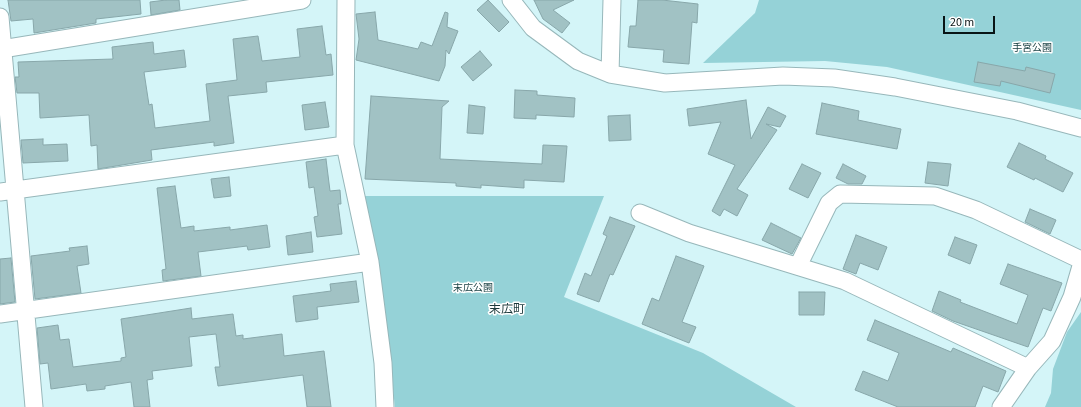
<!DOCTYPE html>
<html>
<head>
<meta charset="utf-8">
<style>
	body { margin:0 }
	#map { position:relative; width:1081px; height:407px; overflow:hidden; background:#d4f5f8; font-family:"Source Sans 3",sans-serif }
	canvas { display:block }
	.scale { position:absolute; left:943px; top:16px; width:52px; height:18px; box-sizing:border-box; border:2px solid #081415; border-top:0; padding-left:5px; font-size:12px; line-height:14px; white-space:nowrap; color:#081415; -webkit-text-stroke:3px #fff; paint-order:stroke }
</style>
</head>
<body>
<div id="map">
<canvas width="1081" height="407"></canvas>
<div class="scale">20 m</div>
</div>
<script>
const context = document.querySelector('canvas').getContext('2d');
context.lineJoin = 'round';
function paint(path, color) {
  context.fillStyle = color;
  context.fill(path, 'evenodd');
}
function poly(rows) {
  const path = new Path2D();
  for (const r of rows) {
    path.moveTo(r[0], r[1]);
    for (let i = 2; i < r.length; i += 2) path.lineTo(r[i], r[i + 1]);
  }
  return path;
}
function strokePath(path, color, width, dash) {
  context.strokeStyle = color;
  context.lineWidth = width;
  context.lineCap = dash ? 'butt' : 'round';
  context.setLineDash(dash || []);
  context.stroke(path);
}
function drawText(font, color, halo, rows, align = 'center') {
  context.font = font + ' "Source Sans 3","Noto Sans JP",sans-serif';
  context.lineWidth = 3;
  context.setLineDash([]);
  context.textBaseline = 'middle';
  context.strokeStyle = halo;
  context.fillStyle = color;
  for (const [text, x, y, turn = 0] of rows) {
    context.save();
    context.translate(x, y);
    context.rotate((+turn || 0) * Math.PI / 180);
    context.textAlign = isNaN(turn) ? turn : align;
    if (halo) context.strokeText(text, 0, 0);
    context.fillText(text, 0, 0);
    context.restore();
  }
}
paint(poly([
	[759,0,1081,0,1081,110,887,67,825,61,703,63,755,13],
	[364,196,604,196,564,297,703,353,796,407,395,407,378,258],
	[1081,312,1081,407,1045,407,1051,393,1053,369,1067,332]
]), '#95d2d7');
const building = poly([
	[8,0,140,0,141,14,96,19,96,23,34,33,33,19,11,21,8,0],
	[166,0,179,0,180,10,151,15,150,2,166,0],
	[488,0,509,22,499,32,477,10,488,0],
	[534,0,574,0,553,10,570,23,562,33,543,19,534,0],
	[638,0,662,0,698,4,697,23,692,22,689,64,663,62,664,50,628,47,630,26,636,26,638,0],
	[375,12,378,40,418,49,421,42,432,46,445,12,448,13,447,27,458,31,449,54,446,50,445,66,439,81,356,60,359,39,356,14,375,12],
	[322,26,326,55,331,54,333,75,266,82,267,92,228,96,234,143,214,146,214,142,151,150,152,160,98,169,97,145,91,146,89,115,40,118,39,93,17,93,15,77,19,77,18,62,113,59,112,47,153,42,154,54,184,50,186,67,144,72,149,105,152,104,155,128,210,121,206,84,237,80,233,39,258,36,262,61,300,57,297,29,322,26],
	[480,51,492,65,473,81,461,67,480,51],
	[978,62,1025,71,1026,67,1055,74,1050,93,1001,81,1000,86,974,82,978,62],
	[515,90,537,91,537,95,575,98,574,117,536,115,536,119,514,118,515,90],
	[371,96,449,101,442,107,440,159,542,164,543,145,567,146,564,182,524,180,524,188,481,185,481,188,456,186,456,183,365,179,371,96],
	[746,100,751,139,768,107,786,116,780,127,766,124,777,130,737,189,748,195,737,216,724,209,720,216,712,211,735,165,708,154,721,122,689,126,687,109,746,100],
	[325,102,329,127,305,130,302,105,325,102],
	[822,103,859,111,858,120,901,129,897,149,816,134,822,103],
	[469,105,485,107,483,134,467,133,469,105],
	[630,115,631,140,609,141,608,116,630,115],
	[43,139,43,145,67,144,68,161,23,163,21,140,43,139],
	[1019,143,1046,156,1045,159,1073,173,1063,192,1035,178,1034,180,1007,167,1019,143],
	[326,159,330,191,340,190,341,204,338,204,342,234,317,237,314,217,318,216,314,187,309,188,306,162,326,159],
	[928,162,951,164,948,186,925,183,928,162],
	[802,164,821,173,808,198,789,189,802,164],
	[843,164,866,176,862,184,848,184,836,178,843,164],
	[229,177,231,196,214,198,211,179,229,177],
	[175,186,181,228,194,226,194,231,230,227,230,230,267,225,270,247,248,250,247,246,198,252,201,276,163,281,162,270,166,269,157,188,175,186],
	[1030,209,1056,220,1050,234,1025,222,1030,209],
	[610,217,635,226,613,275,610,274,599,302,577,294,585,273,591,276,607,236,603,234,610,217],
	[771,223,801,238,792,254,762,240,771,223],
	[311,232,313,252,288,255,286,236,311,232],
	[856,235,887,247,878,270,860,263,856,274,843,269,856,235],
	[955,237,977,245,970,264,948,255,955,237],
	[87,246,89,264,77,266,81,293,35,299,31,256,70,251,69,248,87,246],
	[676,256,704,266,682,322,696,327,689,343,642,324,652,298,659,301,676,256],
	[11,258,15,302,0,304,0,259,11,258],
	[1008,264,1062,283,1051,311,1043,308,1028,347,953,321,932,311,939,291,961,300,960,302,1017,324,1028,295,1000,284,1008,264],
	[356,281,359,302,317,307,318,319,296,322,293,296,331,291,330,284,356,281],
	[799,292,825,292,824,315,799,315,799,292],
	[191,308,192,319,233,314,236,336,243,335,243,339,282,334,284,356,324,351,331,407,307,407,303,375,218,386,215,367,220,367,216,334,189,337,192,366,152,371,153,379,147,380,150,407,134,407,131,382,105,386,105,389,87,391,86,384,51,389,48,363,40,364,37,328,58,325,60,340,69,339,73,367,121,361,121,358,126,357,121,319,191,308],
	[875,320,951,352,953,348,1006,371,998,392,983,386,975,407,898,407,855,390,863,371,888,381,899,353,867,340,875,320]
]);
paint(building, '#a1c2c4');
strokePath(building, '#88a7aa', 1);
const minor = poly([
	[346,0,345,145,370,262,383,363,385,407],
	[511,0,533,28,578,61,610,74,665,83,783,76,834,78,895,87,1017,111,1081,128],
	[0,17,34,407],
	[2,49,302,0],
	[610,74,612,0],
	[0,192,345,145],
	[640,213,689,233,845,281,1028,368],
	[798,266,829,203,840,194,935,196,976,210,1081,260],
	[0,314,370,262],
	[1001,407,1028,368,1052,341,1072,297,1081,266]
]);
strokePath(minor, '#97b7ba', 19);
strokePath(minor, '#fff', 17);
drawText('10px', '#1b4144', '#fff', [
	["手宮公園",1032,49],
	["末広公園",473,289]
]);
drawText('12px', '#1b383a', '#fff', [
	["末広町",507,310]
]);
</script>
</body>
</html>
